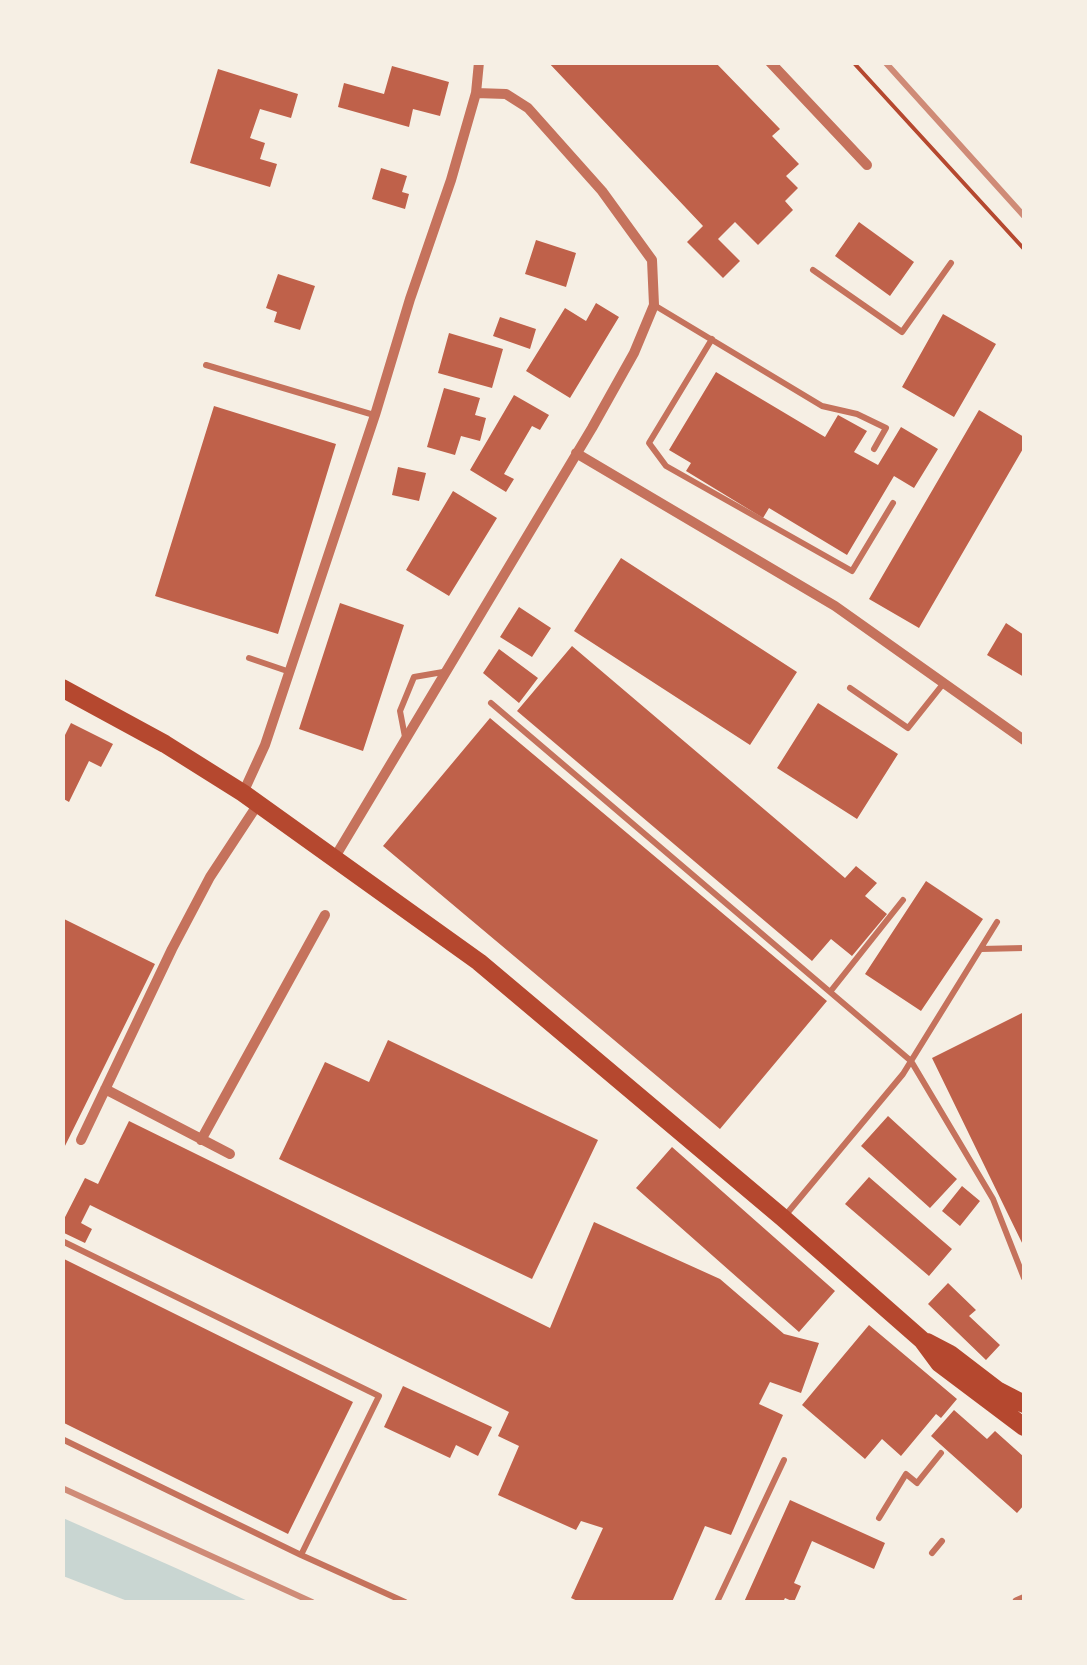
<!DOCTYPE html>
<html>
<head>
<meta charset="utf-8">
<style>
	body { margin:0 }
	#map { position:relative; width:1087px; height:1665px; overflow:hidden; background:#f6efe4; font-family:Montserrat,sans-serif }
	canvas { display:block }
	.frame { position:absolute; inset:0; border:65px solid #f6efe4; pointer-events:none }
</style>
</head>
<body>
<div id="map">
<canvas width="1087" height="1665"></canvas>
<div class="frame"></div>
</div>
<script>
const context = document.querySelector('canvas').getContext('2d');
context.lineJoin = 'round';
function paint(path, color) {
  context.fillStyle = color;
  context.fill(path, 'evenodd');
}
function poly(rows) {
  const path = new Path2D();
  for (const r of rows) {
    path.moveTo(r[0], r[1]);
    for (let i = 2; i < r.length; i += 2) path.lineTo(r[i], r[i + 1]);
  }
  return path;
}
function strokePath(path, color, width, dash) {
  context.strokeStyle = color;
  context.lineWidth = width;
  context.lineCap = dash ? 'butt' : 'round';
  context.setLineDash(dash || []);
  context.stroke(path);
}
paint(poly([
	[63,1518,178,1569,250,1602,130,1602,63,1576]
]), '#c9d6d2');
paint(poly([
	[548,62,715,62,780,129,772,136,799,164,786,176,798,188,785,201,793,210,758,245,735,222,718,239,740,261,723,278,687,242,703,226],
	[392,66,449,82,440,116,413,109,409,127,338,107,344,83,384,94],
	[218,69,298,94,291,118,260,109,250,138,265,143,260,159,277,164,270,187,190,163],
	[381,168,407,176,402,192,409,194,405,209,372,199],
	[859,222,914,262,890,296,835,256],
	[536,240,576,253,566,287,525,274],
	[278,274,315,286,300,330,274,322,277,312,266,308],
	[596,303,619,317,570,398,526,371,565,308,586,321],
	[943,314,996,344,954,417,902,387],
	[500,317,536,329,530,349,493,336],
	[449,333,503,349,492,388,438,373],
	[716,372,825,437,838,415,867,431,854,452,878,465,901,427,938,449,914,488,894,476,847,555,769,508,763,518,686,471,691,463,669,450],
	[444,388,480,398,475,415,486,418,480,441,461,436,455,455,427,447],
	[514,395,549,415,540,430,532,426,504,474,514,479,506,492,470,470],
	[214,406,336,444,278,634,155,596],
	[979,410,1024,437,1024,447,919,628,869,599],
	[398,467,426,473,419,501,392,495],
	[453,491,497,518,449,596,406,570],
	[621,558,797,672,750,745,574,631],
	[340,603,404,625,363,751,299,729],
	[519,607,551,628,532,657,500,637],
	[1006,623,1024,635,1024,677,987,655],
	[572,646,845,878,856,866,877,883,865,896,887,914,852,956,831,939,812,961,517,711],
	[499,649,538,678,519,703,483,673],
	[818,703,898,754,857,819,777,768],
	[490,718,827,1001,720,1129,383,846],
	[71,723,113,744,101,767,89,761,69,802,62,798,62,741],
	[926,881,983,919,921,1011,865,974],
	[62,918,155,964,62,1152],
	[1024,1012,1024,1247,932,1058],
	[388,1040,598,1140,532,1279,279,1159,325,1062,369,1082],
	[888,1116,957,1179,930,1208,861,1146],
	[129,1121,550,1328,594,1222,720,1279,784,1334,819,1343,801,1393,770,1382,759,1404,783,1415,731,1535,705,1526,672,1602,580,1602,571,1598,603,1528,581,1521,576,1530,498,1495,519,1446,498,1436,509,1412,90,1205,81,1223,92,1229,85,1243,62,1232,62,1223,85,1178,98,1184],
	[672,1147,835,1291,799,1332,636,1188],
	[869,1177,952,1249,929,1276,845,1204],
	[962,1186,980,1201,960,1226,942,1211],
	[62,1258,353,1402,288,1534,62,1422],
	[948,1283,976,1310,969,1316,1000,1345,986,1360,928,1304],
	[869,1325,957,1399,941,1418,936,1414,901,1456,882,1439,865,1459,802,1405],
	[403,1386,492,1427,478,1456,456,1445,450,1458,384,1427],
	[954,1410,987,1439,995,1431,1024,1457,1024,1505,1017,1513,931,1436],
	[790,1500,885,1543,874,1569,812,1541,794,1583,801,1586,794,1602,785,1598,783,1602,744,1602]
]), '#bf614a');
strokePath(poly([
	[853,62,1024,249]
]), '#b5482f', 4);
strokePath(poly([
	[813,270,902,332,951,263],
	[654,305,822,406,857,414,886,428,874,449],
	[712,339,649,443,666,466,852,571,893,503],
	[206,365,374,415],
	[249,658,290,672],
	[850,688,908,728,943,684],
	[491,703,911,1061,993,1199,1024,1278],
	[405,737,400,711,414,677,443,672],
	[981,949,1024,948],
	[830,992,903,900],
	[784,1217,903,1074,997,922],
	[62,1241,379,1396,301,1555,405,1602],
	[62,1439,301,1555],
	[879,1518,906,1474,917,1483,941,1453],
	[932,1553,942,1541],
	[717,1602,784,1460]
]), '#c5725c', 6);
strokePath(poly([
	[770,62,867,165],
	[576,453,835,606,1024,740],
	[243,793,265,745,375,415,410,299,451,180,476,93,479,62],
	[335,857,592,428,634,353,654,305,652,260,602,191,528,108,506,94,476,93],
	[105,1089,230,1154],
	[81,1140,172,949,210,877,258,804],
	[201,1140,325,915],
	[1017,1602,1024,1599]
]), '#c5725c', 10);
strokePath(poly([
	[62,688,165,744,243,793,479,962,783,1218,922,1340,939,1363,1024,1427],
	[927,1342,950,1354,997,1390,1024,1404]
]), '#b5482f', 18);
strokePath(poly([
	[885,62,1024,216],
	[62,1488,312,1602]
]), '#cf8b77', 6);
</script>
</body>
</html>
